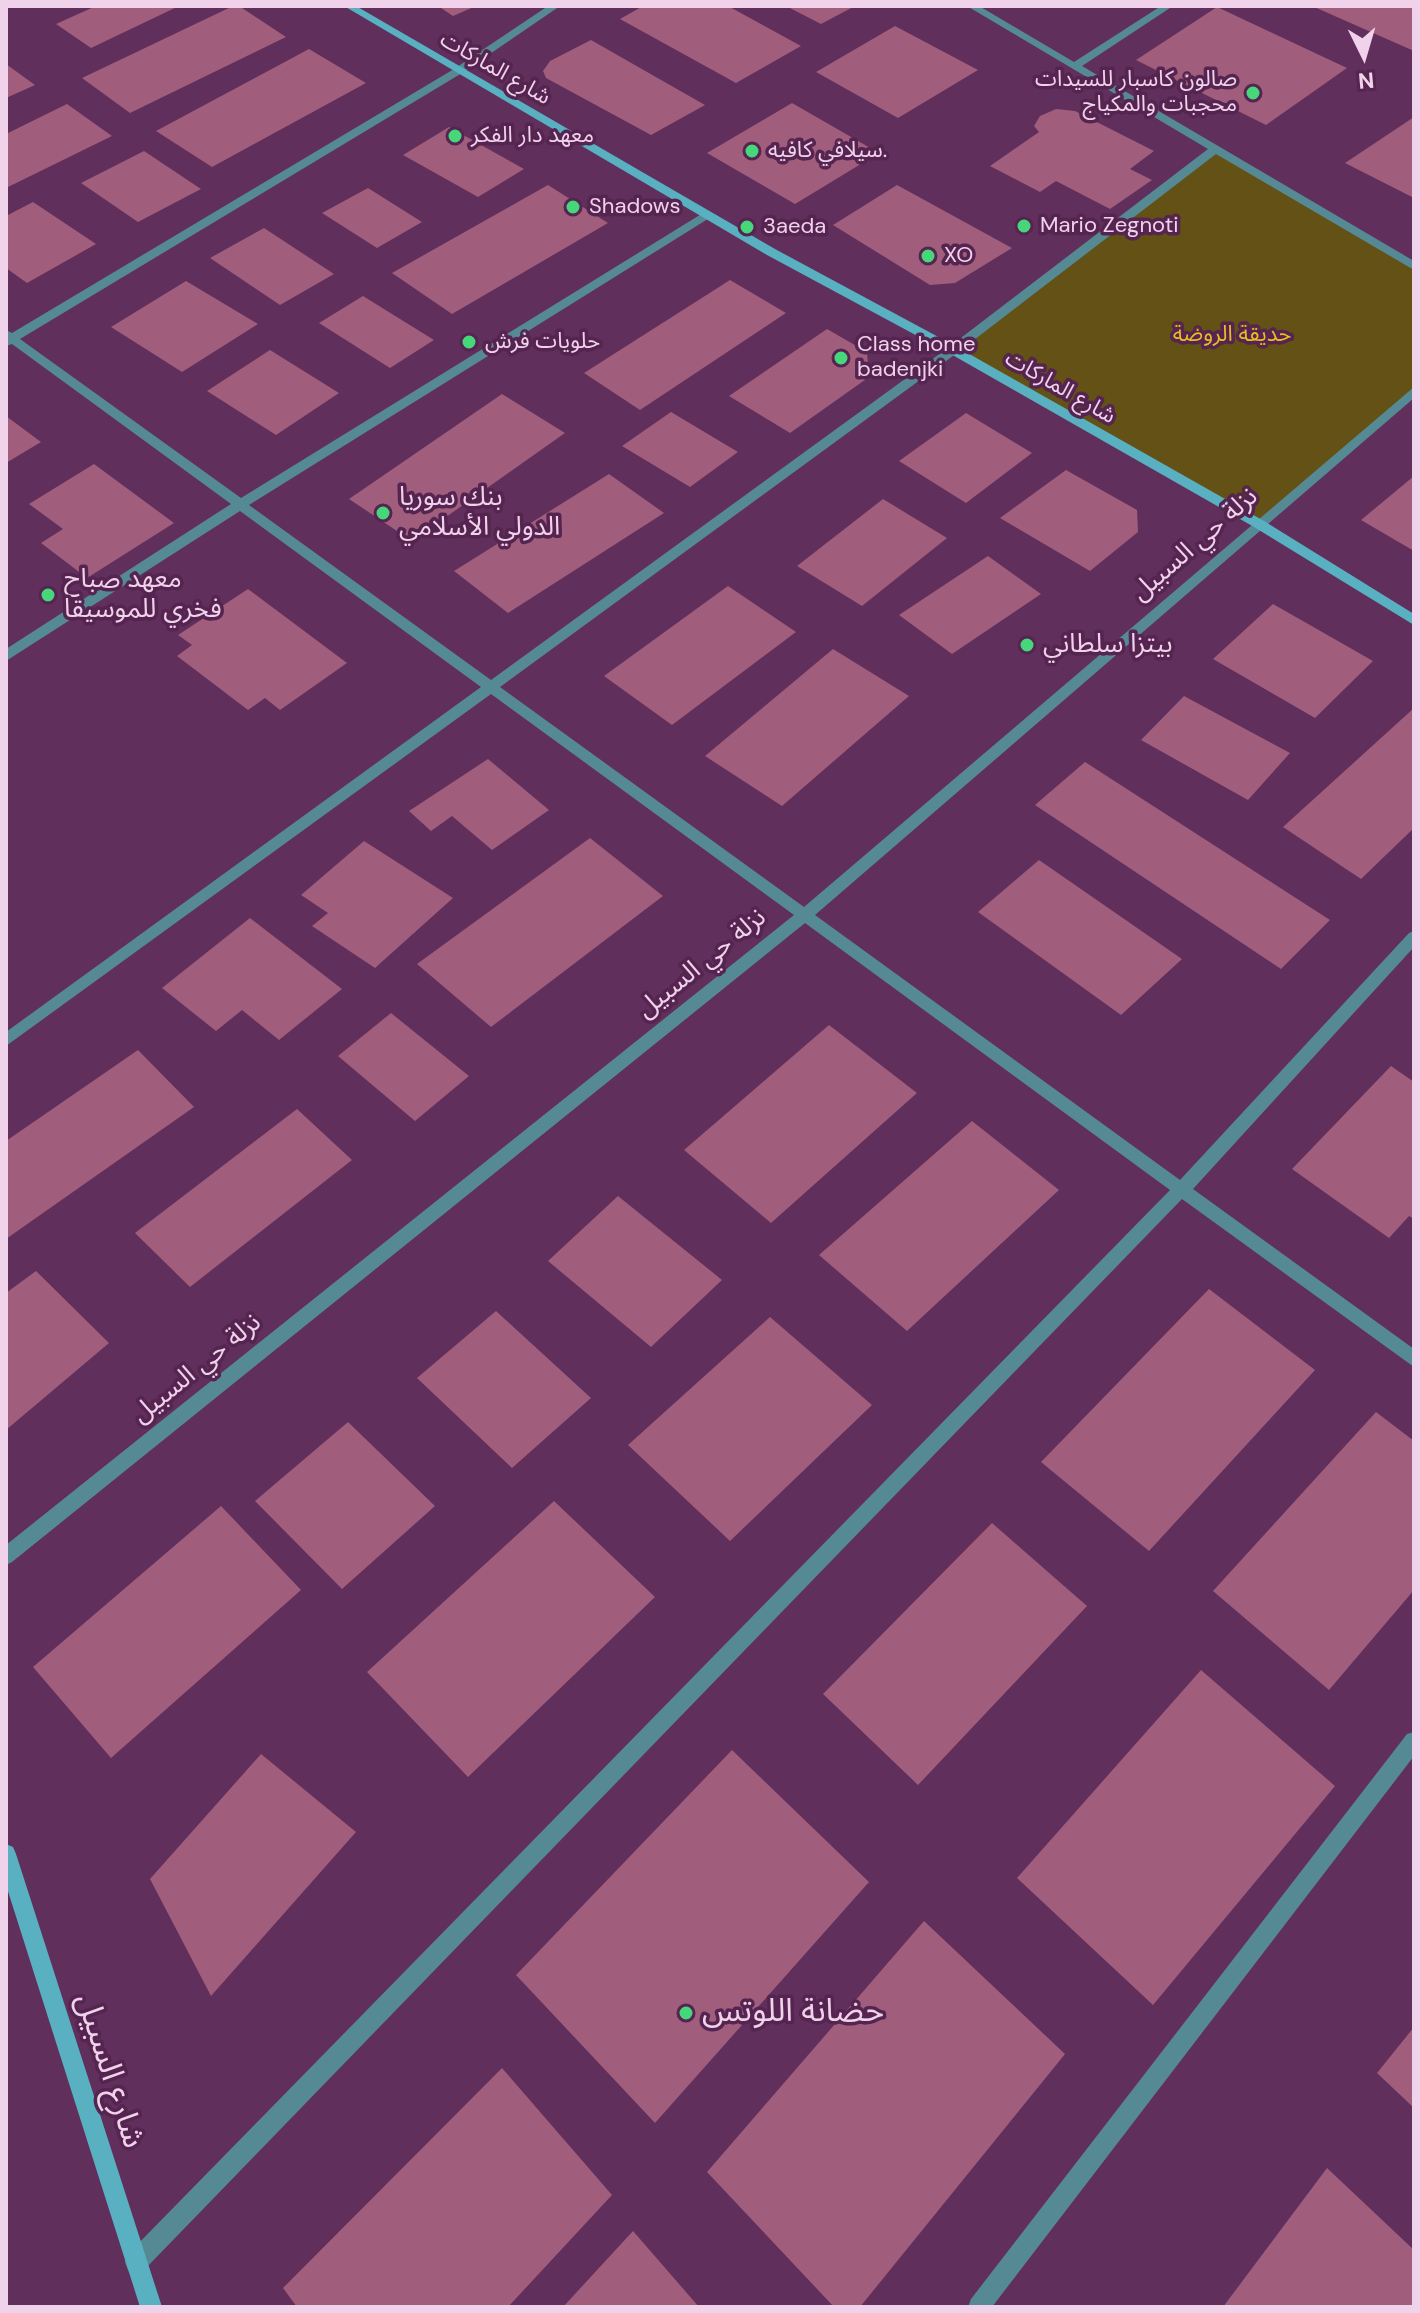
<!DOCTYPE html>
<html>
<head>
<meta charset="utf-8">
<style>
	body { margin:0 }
	#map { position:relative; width:1420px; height:2313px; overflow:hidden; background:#612f5c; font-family:"DM Sans",sans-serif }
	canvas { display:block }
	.frame { position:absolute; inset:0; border:8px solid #f0d2eb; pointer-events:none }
	.north { position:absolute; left:1324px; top:16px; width:80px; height:80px; -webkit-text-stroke:6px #552450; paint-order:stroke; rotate:175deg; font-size:22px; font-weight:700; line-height:32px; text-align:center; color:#f0d2eb }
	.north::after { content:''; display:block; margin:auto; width:28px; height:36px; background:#f0d2eb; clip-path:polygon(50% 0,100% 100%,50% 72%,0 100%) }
</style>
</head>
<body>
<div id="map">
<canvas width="1420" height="2313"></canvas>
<div class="frame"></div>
<div class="north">N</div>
</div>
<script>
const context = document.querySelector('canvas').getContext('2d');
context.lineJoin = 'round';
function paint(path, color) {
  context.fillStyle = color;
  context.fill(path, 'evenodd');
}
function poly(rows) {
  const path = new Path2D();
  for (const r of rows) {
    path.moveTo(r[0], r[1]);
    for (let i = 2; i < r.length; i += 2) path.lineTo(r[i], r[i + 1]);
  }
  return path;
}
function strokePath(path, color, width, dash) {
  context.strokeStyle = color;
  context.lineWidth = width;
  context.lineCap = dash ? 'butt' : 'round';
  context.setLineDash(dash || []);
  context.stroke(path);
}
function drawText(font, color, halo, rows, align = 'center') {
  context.font = font + ' "DM Sans","Noto Sans Arabic",sans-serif';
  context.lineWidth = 7;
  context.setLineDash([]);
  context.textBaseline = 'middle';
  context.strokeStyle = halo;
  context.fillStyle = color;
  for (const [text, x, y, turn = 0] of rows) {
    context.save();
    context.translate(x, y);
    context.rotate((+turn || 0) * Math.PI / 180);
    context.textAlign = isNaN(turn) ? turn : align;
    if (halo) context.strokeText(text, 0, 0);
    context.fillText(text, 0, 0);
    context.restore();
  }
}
paint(poly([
	[1215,149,1414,266,1414,391,1259,524,953,350]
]), '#635116');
paint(poly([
	[96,6,179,6,91,48,56,24],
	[233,6,239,6,286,37,130,113,82,78],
	[438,6,476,6,453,16],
	[643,6,728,6,801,46,736,83,620,19],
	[786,6,855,6,821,24],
	[1312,6,1414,6,1414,51],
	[1217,7,1347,68,1266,125,1136,60],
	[895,26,978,70,898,118,816,72],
	[591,40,705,105,651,135,546,78,543,71,550,61],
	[309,49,366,83,212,167,156,131],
	[6,64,35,85,6,98],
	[792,103,879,153,795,204,707,153],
	[67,104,112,136,6,188,6,134],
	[1056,109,1075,111,1154,151,1130,169,1152,180,1110,209,1056,181,1040,192,990,166,1039,132,1034,126,1040,116],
	[1414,117,1414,198,1345,163],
	[449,127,524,169,478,197,403,155],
	[144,151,201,189,138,222,81,183],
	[548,185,608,223,452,314,392,273],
	[897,185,1012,248,955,283,930,285,833,225],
	[368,188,422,222,377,248,322,213],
	[33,202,96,244,27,283,6,268,6,216],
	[264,228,334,274,280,305,210,258],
	[730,280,786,313,640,410,584,373],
	[186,281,258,324,182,372,111,327],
	[363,296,434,340,390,368,319,323],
	[827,329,867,352,869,377,790,433,729,396],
	[270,350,339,393,276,435,207,391],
	[502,394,565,433,412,541,349,499],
	[671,412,738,452,690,487,622,446],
	[966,413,1032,453,966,503,899,461],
	[6,416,41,442,6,463],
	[94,464,174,523,87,578,41,543,63,529,29,504],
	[1066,470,1137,510,1138,532,1090,571,1000,518],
	[609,474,664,513,508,613,454,571],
	[1414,476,1414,551,1361,520],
	[883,499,947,538,862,606,797,566],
	[988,556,1041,594,952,654,899,615],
	[728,586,796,632,672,725,604,676],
	[248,589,347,663,280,710,265,698,248,710,177,656,192,645,178,635],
	[1273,604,1373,661,1315,718,1213,659],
	[833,649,909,696,782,806,705,756],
	[1184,696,1290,753,1248,800,1141,740],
	[1414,708,1414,828,1361,879,1283,827],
	[488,759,549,810,492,850,452,816,431,831,409,811],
	[1085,762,1330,920,1281,969,1035,805],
	[590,838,663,896,491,1027,417,964],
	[364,841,453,898,375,968,312,926,328,913,301,895],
	[1039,860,1182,959,1121,1015,978,912],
	[250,918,342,989,279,1040,242,1010,216,1031,162,988],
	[391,1013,469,1076,415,1121,338,1056],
	[829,1025,917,1093,771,1223,684,1150],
	[138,1050,194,1107,6,1239,6,1141],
	[1391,1066,1414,1082,1414,1219,1409,1216,1389,1238,1292,1169],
	[297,1109,352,1160,190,1287,135,1233],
	[972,1121,1059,1190,907,1331,819,1255],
	[618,1196,722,1280,651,1347,548,1261],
	[36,1271,109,1343,6,1430,6,1293],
	[1209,1289,1315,1370,1149,1551,1041,1462],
	[496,1311,591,1398,512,1468,417,1378],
	[770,1317,872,1405,730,1541,628,1445],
	[1376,1412,1414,1441,1414,1590,1329,1690,1213,1591],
	[348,1422,435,1506,342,1589,255,1501],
	[554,1501,655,1597,468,1777,367,1672],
	[221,1506,301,1590,111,1758,33,1667],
	[992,1523,1087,1606,918,1785,823,1694],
	[1201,1670,1335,1786,1153,2005,1017,1878],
	[732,1750,869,1882,655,2123,516,1975],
	[261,1754,356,1832,211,1996,150,1879],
	[924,1921,1065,2054,860,2307,834,2307,707,2172],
	[1414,2027,1414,2108,1377,2073],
	[502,2068,612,2195,508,2307,297,2307,283,2288],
	[1327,2168,1414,2250,1414,2307,1223,2307],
	[633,2231,699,2307,563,2307]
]), '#a05d7c');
paint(poly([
	[548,6,560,6,462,73,20,339,241,498,703,213,711,213,711,217,249,505,491,680,949,347,1208,149,967,6,979,6,1074,62,1161,6,1173,6,1082,66,1414,261,1414,270,1216,154,957,353,500,687,804,907,1414,387,1414,398,815,915,1180,1180,1409,933,1414,931,1414,947,1193,1189,1414,1349,1414,1367,1182,1199,144,2270,136,2273,128,2270,125,2262,128,2254,1170,1190,805,923,12,1562,6,1565,6,1545,794,915,491,694,6,1046,6,1032,481,687,240,511,6,661,6,649,231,504,12,344,6,346,6,330,12,333,454,69,548,6],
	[1414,1732,1414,1756,992,2307,968,2307,971,2299,1407,1734,1414,1732]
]), '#558a95');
paint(poly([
	[344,6,356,6,775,249,957,347,1264,521,1414,614,1414,625,1254,527,949,353,767,255,344,6],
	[6,1844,13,1847,16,1854,162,2307,140,2307,6,1885,6,1844]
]), '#58b0c1');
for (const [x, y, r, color] of [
	[1253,93,8,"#46d77a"],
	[455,136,8,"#46d77a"],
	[752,151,8,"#46d77a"],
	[573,207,8,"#46d77a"],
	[1024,226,8,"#46d77a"],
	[747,227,8,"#46d77a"],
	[928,256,8,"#46d77a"],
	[469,342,8,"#46d77a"],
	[841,358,8,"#46d77a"],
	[383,513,8,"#46d77a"],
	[48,595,8,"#46d77a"],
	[1027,645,8,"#46d77a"],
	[686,2013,8,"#46d77a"]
]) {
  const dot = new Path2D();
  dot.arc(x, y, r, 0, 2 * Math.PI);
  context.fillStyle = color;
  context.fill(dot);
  strokePath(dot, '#552450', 3);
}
drawText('22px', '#f0d2eb', '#552450', [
	["شارع الماركات",495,69,30],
	["شارع الماركات",1060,388,30]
]);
drawText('22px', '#f0d2eb', '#552450', [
	["صالون كاسبار للسيدات",1237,80,"right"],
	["محجبات والمكياج",1237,105,"right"],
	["معهد دار الفكر",471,136],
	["سيلافي كافيه.",768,151],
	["Shadows",589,207],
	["Mario Zegnoti",1040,226],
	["3aeda",763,227],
	["XO",944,256],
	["حلويات فرش",485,342],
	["Class home",857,345],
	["badenjki",857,370]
], 'left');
drawText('22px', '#e8bd21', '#552450', [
	["حديقة الروضة",1232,335]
]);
drawText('26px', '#f0d2eb', '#552450', [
	["بنك سوريا",399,498],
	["الدولي الأسلامي",399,528],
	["معهد صباح",64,580],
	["فخري للموسيقا",64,610],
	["بيتزا سلطاني",1043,645]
], 'left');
drawText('26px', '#f0d2eb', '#552450', [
	["نزلة حي السبيل",1195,545,-41],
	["نزلة حي السبيل",702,964,-39],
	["نزلة حي السبيل",197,1369,-39]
]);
drawText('32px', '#f0d2eb', '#552450', [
	["حضانة اللوتس",702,2013]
], 'left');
drawText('32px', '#f0d2eb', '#552450', [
	["شارع السبيل",109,2071,72]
]);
</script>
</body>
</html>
